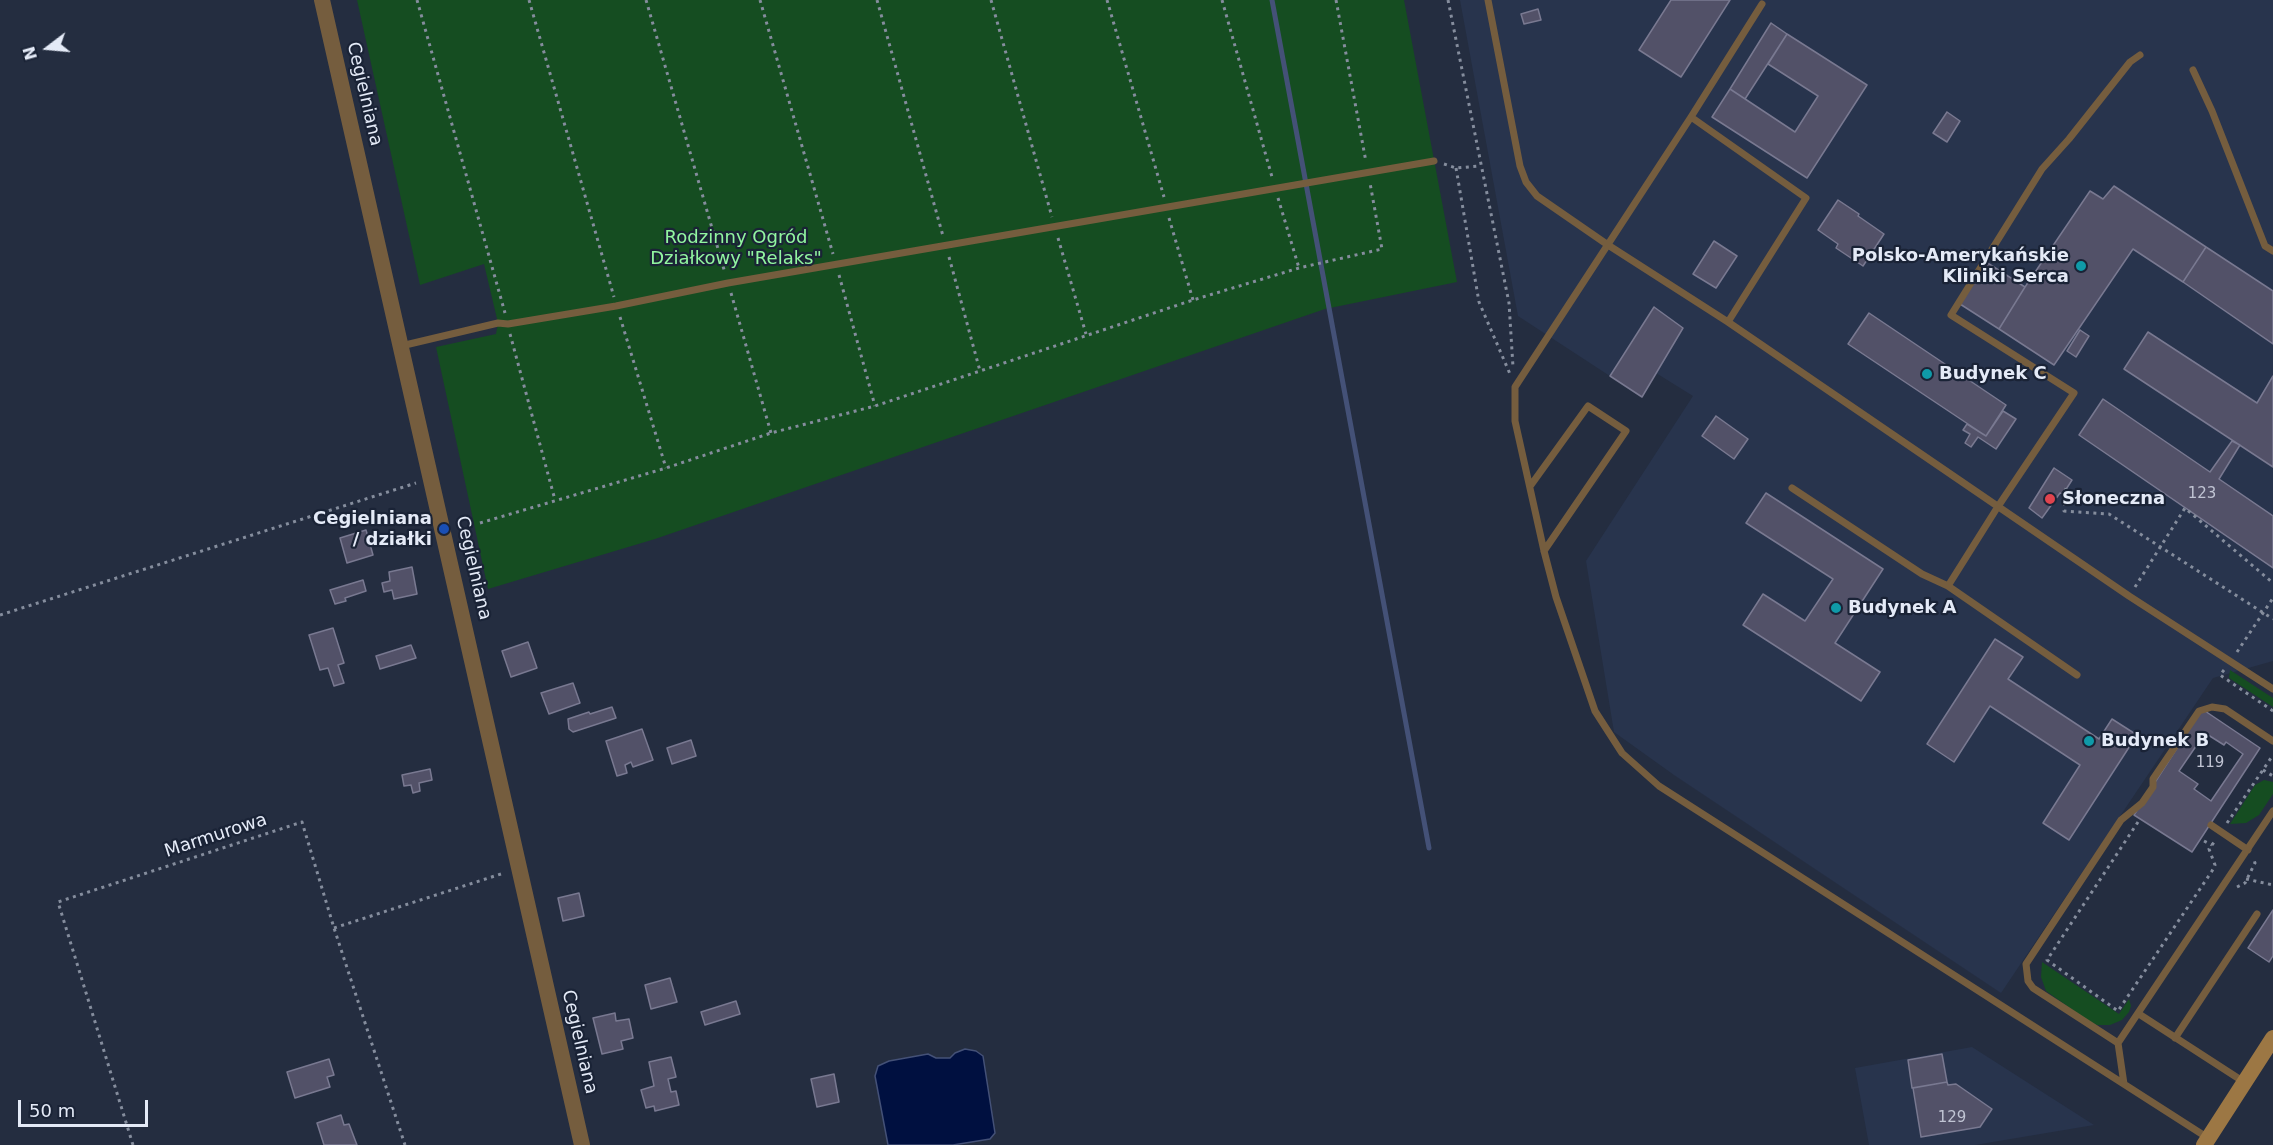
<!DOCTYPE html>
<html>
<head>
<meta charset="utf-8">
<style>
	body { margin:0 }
	#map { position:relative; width:2273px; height:1145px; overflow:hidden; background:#242d40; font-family:"DejaVu Sans",sans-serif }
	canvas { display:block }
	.north { position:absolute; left:18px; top:18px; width:60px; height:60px; -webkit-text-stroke:4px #1a2336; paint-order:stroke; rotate:254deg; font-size:16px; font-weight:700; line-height:24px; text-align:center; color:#e4eaf7 }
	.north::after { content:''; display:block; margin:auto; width:21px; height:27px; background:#e4eaf7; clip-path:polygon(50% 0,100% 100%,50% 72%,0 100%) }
	.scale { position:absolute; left:18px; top:1100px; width:130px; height:27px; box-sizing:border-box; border:3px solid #e4eaf7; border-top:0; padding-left:8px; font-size:18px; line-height:21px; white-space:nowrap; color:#e4eaf7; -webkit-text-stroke:4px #1a2336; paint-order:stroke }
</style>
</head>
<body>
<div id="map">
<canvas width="2273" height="1145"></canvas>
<div class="north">N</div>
<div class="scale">50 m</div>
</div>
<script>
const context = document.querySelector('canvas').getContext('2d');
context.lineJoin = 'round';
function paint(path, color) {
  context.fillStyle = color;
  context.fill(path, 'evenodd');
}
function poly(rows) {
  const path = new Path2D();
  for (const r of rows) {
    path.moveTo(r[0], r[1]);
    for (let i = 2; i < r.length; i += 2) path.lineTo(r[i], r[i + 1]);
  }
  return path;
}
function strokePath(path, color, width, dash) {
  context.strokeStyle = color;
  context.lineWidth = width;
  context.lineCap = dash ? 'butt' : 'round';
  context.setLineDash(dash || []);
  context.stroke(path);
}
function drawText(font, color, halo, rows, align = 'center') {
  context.font = font + ' "DejaVu Sans",sans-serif';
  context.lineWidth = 4.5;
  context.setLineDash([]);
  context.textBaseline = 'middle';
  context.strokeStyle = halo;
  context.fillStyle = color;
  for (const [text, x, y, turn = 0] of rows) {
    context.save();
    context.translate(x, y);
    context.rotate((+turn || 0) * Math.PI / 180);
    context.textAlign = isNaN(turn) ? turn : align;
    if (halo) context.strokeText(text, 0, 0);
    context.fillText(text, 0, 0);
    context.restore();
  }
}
paint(poly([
	[1460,0,2273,0,2273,661,2213,678,2001,993,1674,775,1614,732,1586,561,1693,396,1656,373,1642,397,1518,316],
	[1972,1047,2094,1125,1975,1145,1869,1145,1855,1068]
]), '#28344d');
paint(poly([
	[357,0,1404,0,1457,282,1325,309,655,539,488,589,436,347,496,334,498,323,484,264,420,285],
	[2230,670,2273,698,2273,707,2229,678],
	[2264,780,2273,782,2273,794,2259,815,2246,823,2230,824,2255,785],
	[2042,962,2119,1014,2129,999,2131,1006,2129,1012,2122,1020,2110,1025,2097,1025,2087,1020,2046,991,2041,977]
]), '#154d21');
const water = poly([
	[965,1049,976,1051,983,1056,995,1133,990,1139,953,1145,888,1145,875,1076,878,1066,889,1061,928,1054,936,1058,950,1058,955,1053,965,1049]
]);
paint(water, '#001040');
strokePath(water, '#445177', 1.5);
strokePath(poly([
	[1272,0,1429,848]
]), '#445177', 5);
const building = poly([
	[1671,0,1730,0,1681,77,1639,50,1671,0],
	[1538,9,1541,20,1524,24,1521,14,1538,9],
	[1771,23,1787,34,1745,99,1730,89,1771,23],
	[1787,34,1867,85,1807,178,1712,117,1730,89,1795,132,1818,96,1768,64,1787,34],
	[1947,112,1960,121,1947,142,1933,133,1947,112],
	[2114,186,2206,247,2183,282,2133,249,2054,365,1999,329,2025,287,2090,191,2103,199,2114,186],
	[1838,200,1859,214,1858,216,1884,234,1863,266,1836,248,1838,244,1818,230,1838,200],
	[1714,241,1737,256,1716,288,1693,274,1714,241],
	[2206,247,2273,291,2273,344,2183,282,2206,247],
	[1986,262,2025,287,1999,329,1960,304,1986,262],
	[1654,307,1683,328,1642,397,1610,376,1654,307],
	[1869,313,2006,405,1986,436,1848,344,1869,313],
	[2080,330,2089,336,2076,357,2067,351,2080,330],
	[2148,332,2257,403,2273,376,2273,467,2124,369,2148,332],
	[2103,399,2210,472,2232,441,2240,445,2219,479,2273,516,2273,568,2079,435,2103,399],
	[2003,411,2016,419,1996,449,1978,437,1971,447,1965,443,1970,434,1963,430,1967,424,1986,436,2003,411],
	[1716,416,1748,439,1734,459,1702,436,1716,416],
	[2054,468,2072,480,2063,494,2060,493,2042,518,2029,508,2054,468],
	[1766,493,1883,569,1835,643,1880,672,1861,701,1743,625,1763,594,1805,621,1833,579,1746,523,1766,493],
	[366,530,373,555,347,563,340,538,366,530],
	[412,567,417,594,394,599,392,590,384,592,382,583,390,581,389,572,412,567],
	[363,580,366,591,345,598,346,601,335,604,330,590,363,580],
	[333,628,344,663,338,665,344,683,334,686,328,668,320,670,309,635,333,628],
	[1995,639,2023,657,2008,679,2099,739,2112,719,2137,735,2069,840,2043,823,2080,765,1990,706,1954,762,1927,744,1995,639],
	[528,642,537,668,511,677,502,651,528,642],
	[411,645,416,658,380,669,376,656,411,645],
	[573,683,580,703,549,714,541,693,573,683],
	[612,707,616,718,573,732,569,729,568,719,589,712,590,714,612,707],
	[2202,709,2260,748,2192,852,2134,815,2202,709],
	[642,729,653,760,633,767,631,762,625,765,627,773,617,776,606,741,642,729],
	[2205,733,2224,745,2226,742,2243,754,2211,801,2194,789,2198,784,2179,771,2205,733],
	[691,740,696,756,672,764,667,748,691,740],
	[430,769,432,780,419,783,420,791,413,793,411,785,404,786,402,775,430,769],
	[579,893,584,916,563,921,558,898,579,893],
	[2273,910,2273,956,2269,962,2248,948,2273,910],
	[670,978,677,1002,651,1009,645,985,670,978],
	[736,1001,740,1014,705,1025,701,1012,736,1001],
	[615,1013,616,1021,629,1019,633,1038,621,1041,623,1049,602,1054,593,1018,615,1013],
	[1942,1054,1947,1082,1912,1088,1908,1060,1942,1054],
	[671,1057,676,1077,668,1079,671,1092,676,1091,679,1105,655,1111,654,1106,646,1108,641,1090,654,1086,649,1062,671,1057],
	[329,1059,334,1075,327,1077,330,1087,295,1098,287,1072,329,1059],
	[834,1074,839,1102,817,1107,811,1079,834,1074],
	[1947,1082,1948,1085,1956,1084,1992,1109,1980,1127,1921,1137,1913,1088,1947,1082],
	[341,1115,344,1125,349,1124,357,1145,324,1145,317,1123,341,1115]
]);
paint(building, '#525168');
strokePath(building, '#797991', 1.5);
strokePath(poly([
	[417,0,505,313],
	[529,0,614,297],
	[646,0,725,273],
	[760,0,833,254],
	[877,0,943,236],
	[991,0,1052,217],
	[1107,0,1164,197],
	[1222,0,1272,177],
	[1336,0,1366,162],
	[1448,0,1509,303,1513,367],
	[1444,164,1456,168,1480,166],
	[1456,168,1479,302,1510,374],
	[1278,198,1299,268],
	[1169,218,1193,300],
	[1058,238,1086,334],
	[949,257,980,371],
	[839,275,875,406],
	[731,293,771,433],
	[620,317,666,468],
	[510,334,555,500],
	[2066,488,2064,511,2109,514,2273,619],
	[480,523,666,468,771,433,875,406,1193,300,1299,268,1382,249,1370,183],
	[2135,587,2185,508,2273,583],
	[0,615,416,483],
	[2237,652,2273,598],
	[2224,670,2220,675,2273,711],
	[2263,770,2273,776],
	[2138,822,2047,960,2118,1011,2212,871,2215,865,2209,849,2215,841],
	[2227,823,2273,755],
	[2204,841,2212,845],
	[2246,879,2273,885],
	[2237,887,2245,883,2255,863,2254,860],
	[334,928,504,873],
	[133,1145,58,902,302,822,334,928,405,1145]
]), '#858d9d', 3, [3, 4.5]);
strokePath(poly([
	[1488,0,1520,166,1526,182,1537,196,1608,245,1728,322,2129,596,2273,689],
	[1762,4,1691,117,1515,387,1515,421,1544,551,1556,597,1595,711,1622,753,1659,786,2208,1138],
	[2193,70,2212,111,2265,246,2273,251],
	[1691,117,1806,198,1728,322],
	[401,346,498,323,508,324,616,306,728,283,1434,161],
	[1531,485,1588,406,1626,431,1544,551],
	[1792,488,1922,574,1948,586],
	[2077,675,1948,586,1997,508,2074,393,1951,315,2042,169,2069,139,2130,62,2140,55],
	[2211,825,2248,850],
	[2139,1014,2244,1082],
	[2175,1038,2257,914],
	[2118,1043,2033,988,2028,981,2026,964,2121,820,2142,803,2153,787,2153,779,2199,711,2212,707,2225,709,2273,741],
	[2124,1084,2118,1043,2273,811]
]), '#755d3e', 7);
strokePath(poly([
	[322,0,582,1145]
]), '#755d3e', 16);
strokePath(poly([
	[2204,1145,2273,1038]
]), '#9c7744', 16);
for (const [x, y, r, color] of [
	[2081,266,6,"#0f9aa8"],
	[1927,374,6,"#0f9aa8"],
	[2050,499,6,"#e0444e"],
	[444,529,6,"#1a4fb4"],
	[1836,608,6,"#0f9aa8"],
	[2089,741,6,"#0f9aa8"]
]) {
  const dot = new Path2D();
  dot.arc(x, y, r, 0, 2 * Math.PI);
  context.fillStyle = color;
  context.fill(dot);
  strokePath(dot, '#1a2336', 2);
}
drawText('15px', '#c0c4d3', null, [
	["123",2202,494],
	["119",2210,763],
	["129",1952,1118]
]);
drawText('18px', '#e4eaf7', '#1a2336', [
	["Cegielniana",364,94,77],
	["Cegielniana",473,568,77],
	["Marmurowa",216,836,-18],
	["Cegielniana",579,1042,77]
]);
drawText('18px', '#92f6a0', '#1a2336', [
	["Rodzinny Ogród",736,238],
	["Działkowy \"Relaks\"",736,259]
]);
drawText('bold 18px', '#e4eaf7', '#1a2336', [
	["Polsko-Amerykańskie",2069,256,"right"],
	["Kliniki Serca",2069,277,"right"],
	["Budynek C",1939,374],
	["Słoneczna",2062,499],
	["Cegielniana",432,519,"right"],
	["/ działki",432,540,"right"],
	["Budynek A",1848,608],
	["Budynek B",2101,741]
], 'left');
</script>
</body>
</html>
